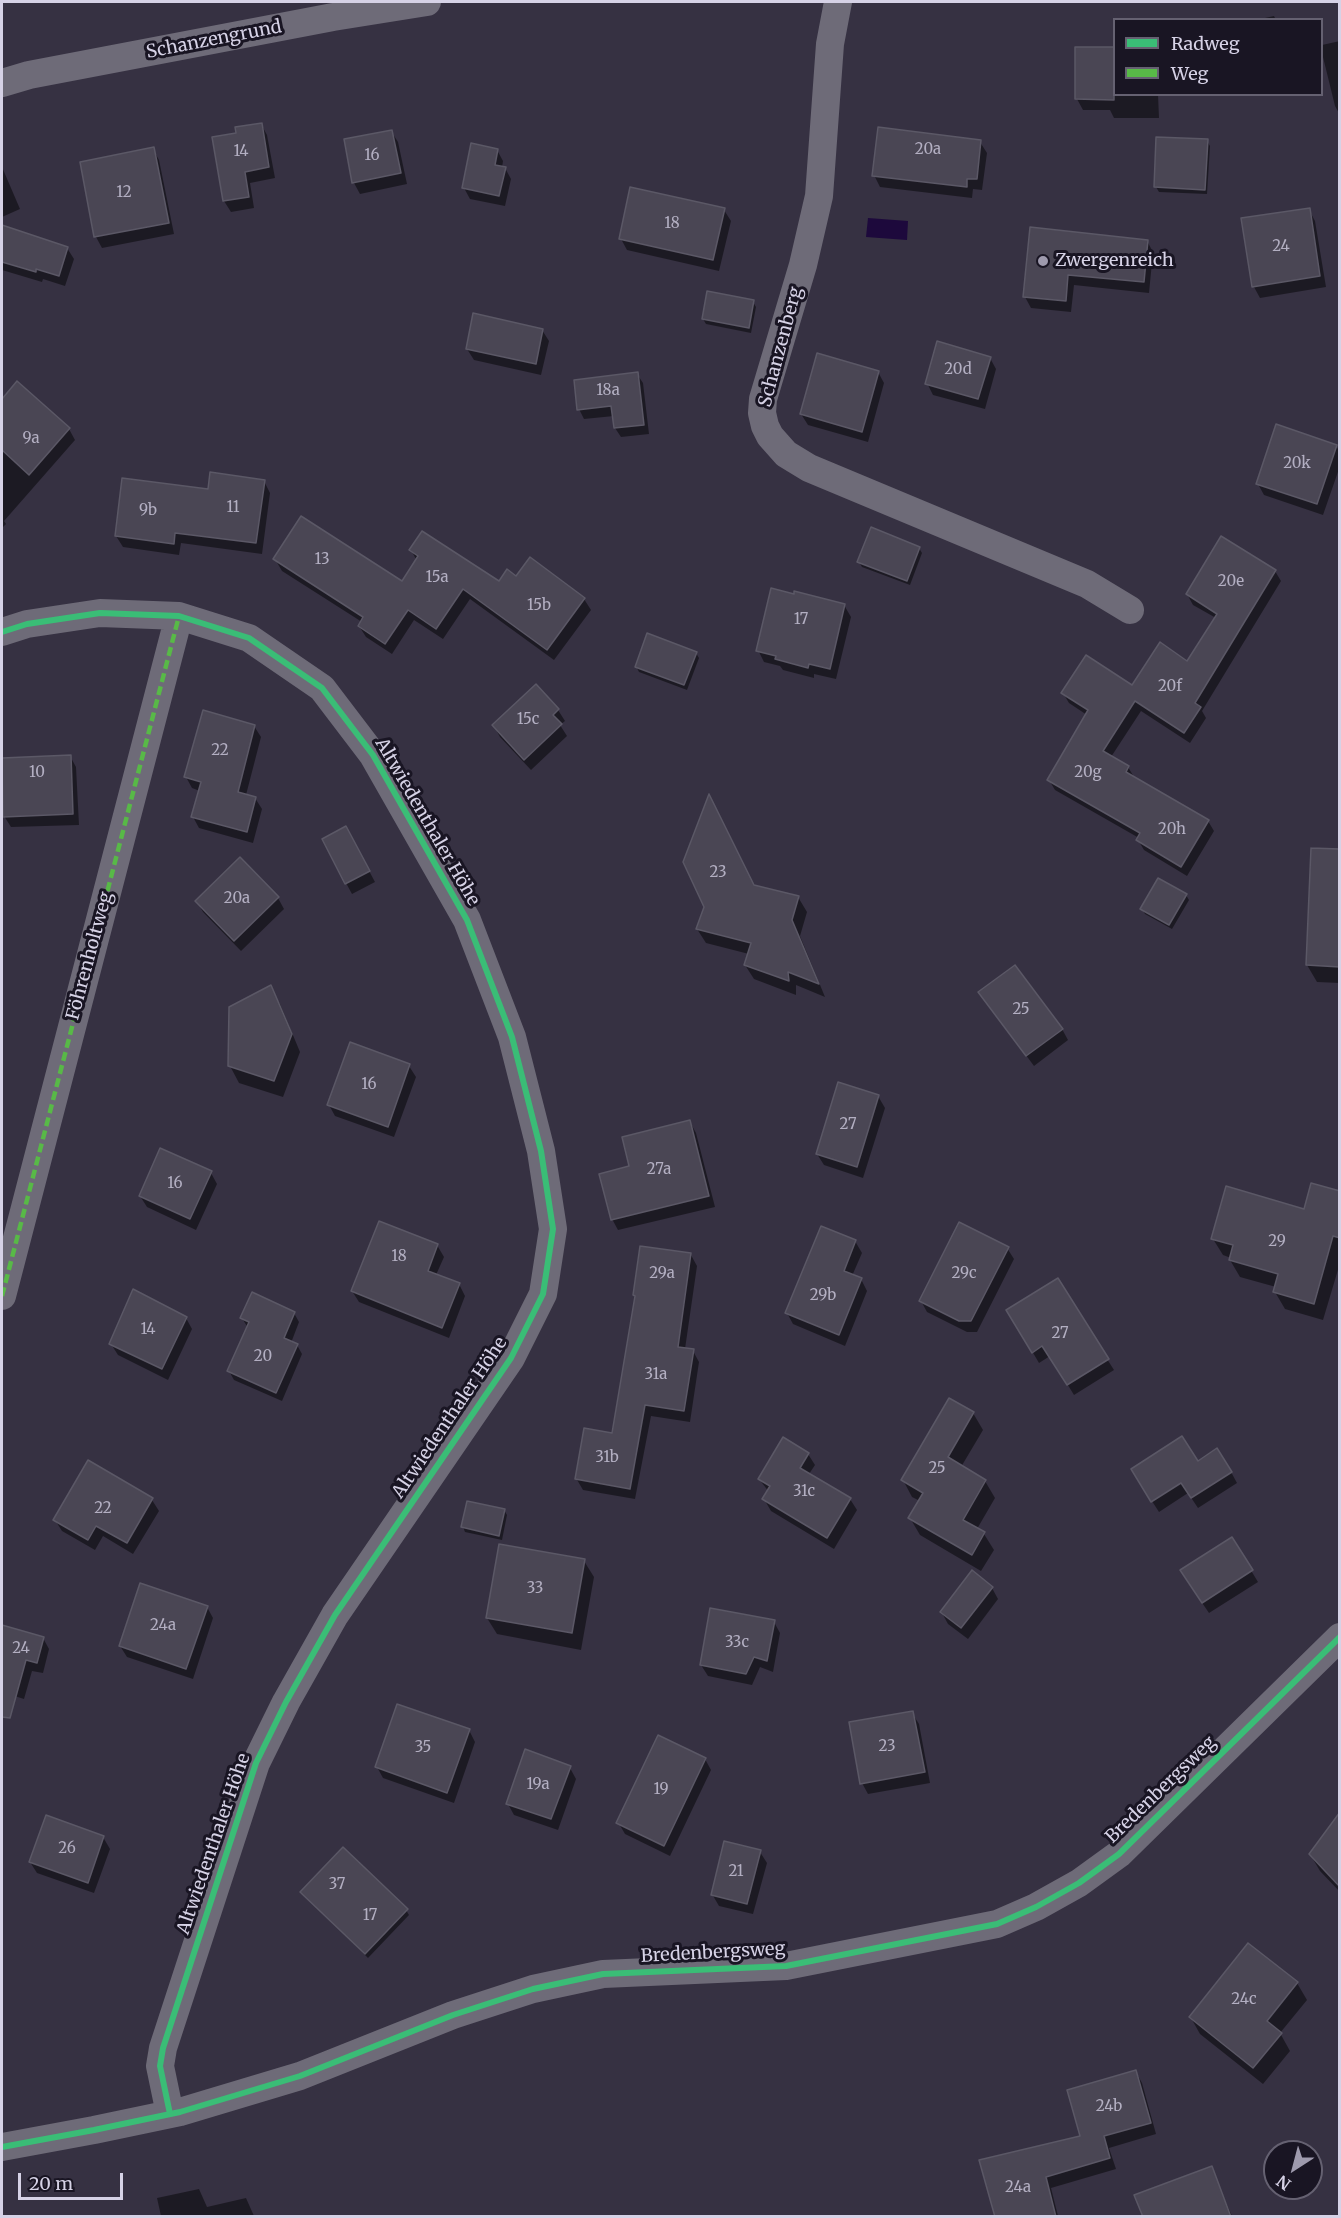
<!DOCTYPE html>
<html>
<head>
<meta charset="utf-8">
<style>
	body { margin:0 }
	#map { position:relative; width:1341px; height:2218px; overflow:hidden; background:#363142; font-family:Merriweather,serif }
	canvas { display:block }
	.frame { position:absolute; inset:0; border:3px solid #d6d2e6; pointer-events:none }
	.legend { position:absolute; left:1113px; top:18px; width:210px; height:78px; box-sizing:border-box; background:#191523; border:2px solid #656171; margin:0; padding:8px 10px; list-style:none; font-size:18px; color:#d6d2e6 }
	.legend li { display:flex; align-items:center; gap:12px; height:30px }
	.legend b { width:30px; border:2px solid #656171 }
	.north { position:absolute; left:1263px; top:2140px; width:60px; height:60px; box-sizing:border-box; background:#191523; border:2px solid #656171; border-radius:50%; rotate:216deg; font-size:16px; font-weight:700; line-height:24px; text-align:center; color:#d6d2e6 }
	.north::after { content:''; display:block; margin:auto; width:21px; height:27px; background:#9e9aad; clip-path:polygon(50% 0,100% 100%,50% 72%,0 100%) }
	.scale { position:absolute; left:18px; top:2173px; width:105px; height:27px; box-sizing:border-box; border:3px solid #d6d2e6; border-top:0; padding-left:8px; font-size:18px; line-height:21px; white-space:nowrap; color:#d6d2e6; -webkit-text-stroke:4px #191523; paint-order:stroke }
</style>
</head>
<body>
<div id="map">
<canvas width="1341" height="2218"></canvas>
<div class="frame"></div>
<ul class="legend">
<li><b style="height:8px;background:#3abd76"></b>Radweg</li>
<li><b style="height:8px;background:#58b947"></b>Weg</li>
</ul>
<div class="north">N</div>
<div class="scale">20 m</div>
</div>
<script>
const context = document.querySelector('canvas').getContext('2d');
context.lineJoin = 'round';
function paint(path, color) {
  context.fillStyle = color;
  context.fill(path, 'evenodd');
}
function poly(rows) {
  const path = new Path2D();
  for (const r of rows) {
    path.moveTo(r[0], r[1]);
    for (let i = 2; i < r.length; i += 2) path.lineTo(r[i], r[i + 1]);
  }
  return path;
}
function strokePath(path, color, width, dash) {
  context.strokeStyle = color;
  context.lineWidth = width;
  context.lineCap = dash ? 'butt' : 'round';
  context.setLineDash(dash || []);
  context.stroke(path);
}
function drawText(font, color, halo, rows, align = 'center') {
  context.font = font + ' Merriweather,serif';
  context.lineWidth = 6;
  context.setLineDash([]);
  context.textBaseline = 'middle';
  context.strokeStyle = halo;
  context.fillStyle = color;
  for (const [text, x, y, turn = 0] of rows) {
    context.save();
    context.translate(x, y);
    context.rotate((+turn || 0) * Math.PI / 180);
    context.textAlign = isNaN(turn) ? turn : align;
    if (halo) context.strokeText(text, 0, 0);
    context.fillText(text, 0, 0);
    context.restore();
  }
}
paint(poly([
	[868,218,908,221,907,240,866,237]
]), '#1d093c');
paint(poly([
	[1274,16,1276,20,1256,20],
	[1340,41,1340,115,1335,106,1322,53,1322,45],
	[1077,49,1114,49,1114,94,1158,94,1159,118,1114,118,1110,110,1083,110,1077,99],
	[261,124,267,135,275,178,250,183,254,208,231,212,224,201,214,138,238,134],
	[391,131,398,142,407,184,360,194,354,183,345,141],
	[1207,141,1210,146,1207,194,1159,192,1156,187],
	[980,142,987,153,982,190,973,189,972,198,880,187,874,175],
	[153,149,159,160,174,234,102,248,96,237],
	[497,150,503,161,502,168,505,168,511,179,505,206,470,199,464,188],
	[2,167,20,209,2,217],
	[724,210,731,221,719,271,627,250,621,239],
	[1309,210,1315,221,1326,287,1260,298,1254,287],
	[2,227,67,248,74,259,65,286,43,279,42,282,2,270],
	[1031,229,1147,241,1153,252,1149,293,1074,285,1071,312,1031,308,1025,297],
	[753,302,756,307,751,333,706,324,703,319],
	[542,330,549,341,541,375,474,360,467,349],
	[990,358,996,369,985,409,933,395,927,383],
	[878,372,884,383,868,442,808,425,801,414],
	[637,374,643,383,649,434,621,437,615,428,614,416,584,419,579,409],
	[17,383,69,429,75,440,4,521,6,524,2,528,2,402],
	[1336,446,1340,452,1340,466,1323,515,1264,495,1258,484],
	[264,481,270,493,262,554,181,543,179,555,123,547,116,536],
	[919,548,922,553,910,585,862,567,859,562],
	[411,550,499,583,516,578,584,599,591,610,554,660,470,599,443,639,414,620,392,654,366,637,359,626,362,622,282,571,275,559,402,583,417,561],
	[1275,571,1281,581,1202,711,1206,718,1190,743,1141,711,1111,757,1128,767,1134,777,1208,821,1214,831,1187,876,1144,850,1138,840,1139,838,1055,790,1049,780,1087,715,1069,703,1063,693,1132,687,1188,663,1216,618,1193,605,1187,594],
	[844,605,851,617,836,679,814,674,814,678,783,670,780,666,764,662,758,650],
	[696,653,699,658,687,690,639,672,636,666],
	[536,686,558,710,565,721,560,725,567,736,531,770,500,737,494,726],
	[254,726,261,737,246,795,255,798,262,809,253,843,199,828,193,817,200,791,192,788,186,777],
	[70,756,76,767,79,825,11,827,4,816,2,759],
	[352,839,375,882,352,894,346,883],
	[1312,849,1340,851,1340,983,1317,982,1307,965],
	[240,859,278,898,284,909,241,951,203,912,197,901],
	[754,887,798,897,807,912,800,936,825,997,796,985,796,995,754,979,745,965,749,954,706,943,697,929,705,907],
	[1186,895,1189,900,1172,929,1145,914,1142,909],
	[270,987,280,1004,300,1052,283,1097,239,1083,230,1066],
	[980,993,1062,1029,1068,1040,1034,1066],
	[351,1044,409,1066,416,1077,394,1137,335,1116,329,1105],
	[878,1096,885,1108,863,1178,824,1165,817,1154],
	[690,1122,696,1133,715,1207,618,1230,612,1219,631,1167],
	[211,1173,217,1184,196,1230,147,1207,140,1196],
	[1340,1192,1340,1263,1323,1320,1285,1309,1275,1292,1276,1287,1240,1277,1230,1260,1231,1258,1223,1255,1213,1239,1305,1211],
	[855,1241,862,1253,852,1276,861,1279,867,1291,845,1346,793,1324,787,1313],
	[437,1245,444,1257,436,1275,459,1284,465,1296,449,1338,359,1302,352,1291],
	[1007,1248,1014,1259,977,1332,967,1332,927,1312,921,1301],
	[691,1255,697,1266,685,1349,693,1351,699,1362,690,1422,651,1416,635,1499,583,1490,576,1478,614,1434,636,1298,634,1295],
	[1008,1310,1107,1359,1114,1370,1074,1395,1050,1356,1039,1363],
	[294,1313,299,1322,291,1343,297,1345,302,1354,282,1401,234,1380,229,1371,248,1328,242,1318],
	[186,1318,192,1329,168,1380,118,1355,111,1344],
	[973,1413,983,1430,961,1467,985,1481,995,1498,977,1529,984,1534,994,1550,981,1571,920,1535,910,1518,920,1501,912,1497,903,1480],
	[808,1454,815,1465,809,1474,850,1499,857,1510,834,1549,771,1511,764,1499,769,1492,759,1479],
	[89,1462,152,1500,159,1511,133,1554,103,1536,95,1550,62,1531,55,1520],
	[1197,1463,1231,1472,1237,1483,1198,1508,1188,1493,1159,1512,1139,1481],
	[504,1510,507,1515,502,1540,465,1532,463,1527],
	[1232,1539,1258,1582,1209,1613,1188,1582],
	[584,1561,594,1577,581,1650,497,1634,487,1618],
	[992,1588,998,1599,968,1639,948,1624,942,1613],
	[207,1607,213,1618,193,1679,127,1657,120,1646],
	[774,1622,780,1633,773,1672,760,1667,752,1685,708,1676,701,1665],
	[2,1627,43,1638,49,1649,43,1673,32,1671,24,1699,2,1692],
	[912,1713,919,1724,930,1783,868,1794,862,1783],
	[469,1730,475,1742,454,1803,383,1778,377,1767],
	[705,1759,711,1770,670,1856,625,1834,618,1822],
	[570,1768,576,1779,558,1830,514,1815,508,1804],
	[1340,1814,1340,1892,1320,1871,1310,1854],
	[103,1837,110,1849,94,1893,37,1873,30,1862],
	[760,1852,767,1863,753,1914,719,1906,712,1894],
	[302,1892,406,1910,409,1915,368,1958],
	[1248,1945,1297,1983,1307,2000,1280,2033,1290,2051,1263,2084,1200,2034,1191,2018],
	[1136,2072,1142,2083,1156,2134,1109,2148,1116,2169,1051,2188,1058,2216,997,2216,1082,2137],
	[1211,2168,1232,2216,1144,2216],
	[199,2189,207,2207,246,2198,254,2216,161,2216,157,2198]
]), '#0007');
const building = poly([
	[1075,47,1114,47,1114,100,1075,99,1075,47],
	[262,123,269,167,245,172,249,197,223,201,212,137,236,133,235,127,262,123],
	[878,127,981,140,977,179,967,179,967,187,872,176,878,127],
	[392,130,401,173,352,183,344,139,392,130],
	[1156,137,1208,139,1205,190,1154,187,1156,137],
	[471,143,498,149,495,165,506,167,499,196,462,188,471,143],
	[154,147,169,223,94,237,80,162,154,147],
	[630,187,725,208,713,260,619,239,630,187],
	[1310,208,1320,276,1252,287,1241,218,1310,208],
	[2,225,68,247,59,276,36,269,36,272,2,262,2,225],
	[1030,227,1148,240,1144,282,1068,275,1066,301,1023,297,1030,227],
	[707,291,754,300,749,328,702,319,707,291],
	[473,313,543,329,536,364,466,349,473,313],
	[937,341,991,357,978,399,925,384,937,341],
	[817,353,879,371,862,432,800,414,817,353],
	[638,372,644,425,614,428,611,406,577,410,574,380,638,372],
	[17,381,70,428,29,475,2,450,2,399,17,381],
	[1276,424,1337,445,1317,504,1256,484,1276,424],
	[210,472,265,480,256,543,175,533,174,544,115,536,122,478,208,489,210,472],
	[301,516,402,581,418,556,409,550,422,531,499,581,507,569,516,576,530,557,585,598,547,650,463,589,436,629,408,610,385,644,358,626,363,617,273,559,301,516],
	[871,527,920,547,907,581,857,562,871,527],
	[1221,536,1276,570,1195,703,1201,707,1184,733,1135,701,1103,751,1129,766,1126,772,1209,820,1181,867,1136,840,1140,833,1047,780,1088,710,1061,693,1086,655,1132,685,1160,642,1187,661,1217,614,1186,594,1221,536],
	[771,588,794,594,794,591,845,604,830,669,809,664,808,668,775,659,776,656,756,651,771,588],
	[647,633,697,652,684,685,635,667,647,633],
	[536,684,559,709,553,715,562,724,524,760,492,725,536,684],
	[203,710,255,725,238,792,256,797,247,832,191,817,201,782,184,777,203,710],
	[71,755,73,814,3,817,2,758,71,755],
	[709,794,754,885,799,896,792,920,819,984,788,972,789,981,744,965,751,943,696,929,704,907,683,862,709,794],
	[346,826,370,871,345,884,322,839,346,826],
	[1311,848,1340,849,1340,967,1306,965,1311,848],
	[240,857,279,897,234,941,195,901,240,857],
	[1158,878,1187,894,1169,925,1140,909,1158,878],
	[1015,965,1063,1029,1026,1056,978,992,1015,965],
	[271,985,292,1034,274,1081,228,1066,229,1007,271,985],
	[350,1042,410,1064,388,1127,327,1105,350,1042],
	[838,1082,879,1095,857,1167,816,1154,838,1082],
	[690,1120,709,1196,611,1220,599,1174,629,1166,622,1137,690,1120],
	[160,1148,212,1171,190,1219,139,1196,160,1148],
	[1311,1183,1340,1191,1340,1238,1333,1236,1314,1304,1273,1292,1278,1274,1229,1260,1233,1245,1211,1239,1226,1186,1304,1209,1311,1183],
	[379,1221,438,1244,428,1271,460,1283,442,1328,351,1291,379,1221],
	[959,1222,1009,1247,971,1321,959,1321,919,1301,959,1222],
	[821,1226,856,1240,844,1271,862,1278,839,1335,785,1313,821,1226],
	[640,1246,691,1253,678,1347,694,1349,684,1411,645,1405,630,1489,575,1479,584,1428,612,1433,635,1296,633,1295,640,1246],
	[1058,1278,1109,1359,1067,1385,1042,1346,1032,1353,1006,1310,1058,1278],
	[133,1289,187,1317,162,1369,109,1344,133,1289],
	[252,1292,295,1312,284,1338,298,1344,276,1393,227,1371,249,1322,240,1318,252,1292],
	[949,1398,974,1412,948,1457,986,1480,963,1520,985,1532,972,1555,908,1518,923,1493,901,1480,949,1398],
	[1182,1436,1198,1461,1217,1448,1232,1472,1191,1498,1181,1483,1151,1502,1131,1469,1182,1436],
	[783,1437,809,1453,800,1468,851,1498,827,1538,762,1499,770,1486,758,1479,783,1437],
	[88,1460,153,1498,127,1543,96,1526,88,1540,53,1520,88,1460],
	[467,1501,505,1509,499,1536,461,1527,467,1501],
	[1232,1537,1253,1570,1202,1603,1180,1570,1232,1537],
	[499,1544,585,1559,572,1633,486,1618,499,1544],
	[972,1570,993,1587,961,1628,940,1612,972,1570],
	[140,1583,208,1606,186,1669,119,1646,140,1583],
	[710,1608,775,1620,767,1661,754,1657,746,1674,700,1665,710,1608],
	[2,1625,44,1637,37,1663,26,1660,10,1718,2,1717,2,1625],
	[397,1704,470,1729,447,1793,375,1767,397,1704],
	[913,1711,925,1772,860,1784,849,1722,913,1711],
	[658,1735,706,1758,664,1846,616,1823,658,1735],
	[525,1749,571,1766,551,1819,506,1804,525,1749],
	[1340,1812,1340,1887,1309,1854,1340,1812],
	[46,1815,104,1836,88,1883,29,1862,46,1815],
	[724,1841,761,1850,747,1904,711,1895,724,1841],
	[343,1847,408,1909,365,1954,300,1892,343,1847],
	[1248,1943,1298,1982,1267,2021,1282,2033,1253,2068,1189,2017,1248,1943],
	[1136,2070,1151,2123,1104,2136,1110,2158,1046,2177,1056,2217,995,2217,979,2160,1080,2136,1067,2090,1136,2070],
	[1212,2166,1231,2217,1143,2217,1134,2195,1212,2166]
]);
paint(building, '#4a4654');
strokePath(building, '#5b5866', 1.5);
strokePath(poly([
	[838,2,830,44,819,196,803,265,763,399,762,413,765,426,770,436,786,454,809,468,1087,584,1130,610],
	[2,83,29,75,333,17,427,2],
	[2,632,27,624,100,613,179,616,249,638,322,688,373,755,467,920,512,1037,541,1151,553,1229,543,1294,511,1358,335,1615,286,1702,256,1763,163,2048,160,2066,170,2114],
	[2,1296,179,616],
	[2,2147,94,2130,180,2112,300,2076,453,2015,533,1989,603,1974,786,1966,997,1924,1036,1907,1079,1883,1119,1854,1340,1637]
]), '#6e6b78', 28);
strokePath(poly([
	[2,1296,179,616]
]), '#58b947', 4.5, [9, 4.5]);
strokePath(poly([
	[2,632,27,624,100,613,179,616,249,638,322,688,373,755,467,920,512,1037,541,1151,553,1229,543,1294,511,1358,335,1615,286,1702,256,1763,163,2048,160,2066,170,2114],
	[2,2147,94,2130,180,2112,300,2076,453,2015,533,1989,603,1974,786,1966,997,1924,1036,1907,1079,1883,1119,1854,1340,1637]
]), '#3abd76', 6);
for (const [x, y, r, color] of [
	[1043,261,6,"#9e9aad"]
]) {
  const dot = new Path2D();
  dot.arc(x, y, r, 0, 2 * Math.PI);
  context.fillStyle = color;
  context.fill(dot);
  strokePath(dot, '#191523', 2);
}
drawText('15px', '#b3afc2', null, [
	["20a",928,150],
	["14",241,152],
	["16",372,156],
	["12",124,193],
	["18",672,224],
	["24",1281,247],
	["20d",958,370],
	["18a",608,391],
	["9a",31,439],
	["20k",1297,464],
	["11",233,508],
	["9b",148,511],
	["13",322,560],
	["15a",437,578],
	["20e",1231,582],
	["15b",539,606],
	["17",801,620],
	["20f",1170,687],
	["15c",528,720],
	["22",220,751],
	["10",37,773],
	["20g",1088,773],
	["20h",1172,830],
	["23",718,873],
	["20a",237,899],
	["25",1021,1010],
	["16",369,1085],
	["27",848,1125],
	["27a",659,1170],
	["16",175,1184],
	["29",1277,1242],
	["18",399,1257],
	["29a",662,1274],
	["29c",964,1274],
	["29b",823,1296],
	["14",148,1330],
	["27",1060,1334],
	["20",263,1357],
	["31a",656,1375],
	["31b",607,1458],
	["25",937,1469],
	["31c",804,1492],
	["22",103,1509],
	["33",535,1589],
	["24a",163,1626],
	["33c",737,1643],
	["24",21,1649],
	["23",887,1747],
	["35",423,1748],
	["19a",538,1785],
	["19",661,1790],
	["26",67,1849],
	["21",736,1872],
	["37",337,1885],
	["17",370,1916],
	["24c",1244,2000],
	["24b",1109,2107],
	["24a",1018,2188]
]);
drawText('18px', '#d6d2e6', '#191523', [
	["Schanzengrund",214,40,-11],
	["Schanzenberg",781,347,-75],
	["Altwiedenthaler Höhe",427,822,60],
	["Föhrenholtweg",90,956,-75],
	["Altwiedenthaler Höhe",450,1418,-56],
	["Bredenbergsweg",1161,1790,-44],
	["Altwiedenthaler Höhe",214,1844,-71],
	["Bredenbergsweg",713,1953,-3]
]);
drawText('18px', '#d6d2e6', '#191523', [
	["Zwergenreich",1055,261]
], 'left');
</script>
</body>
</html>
